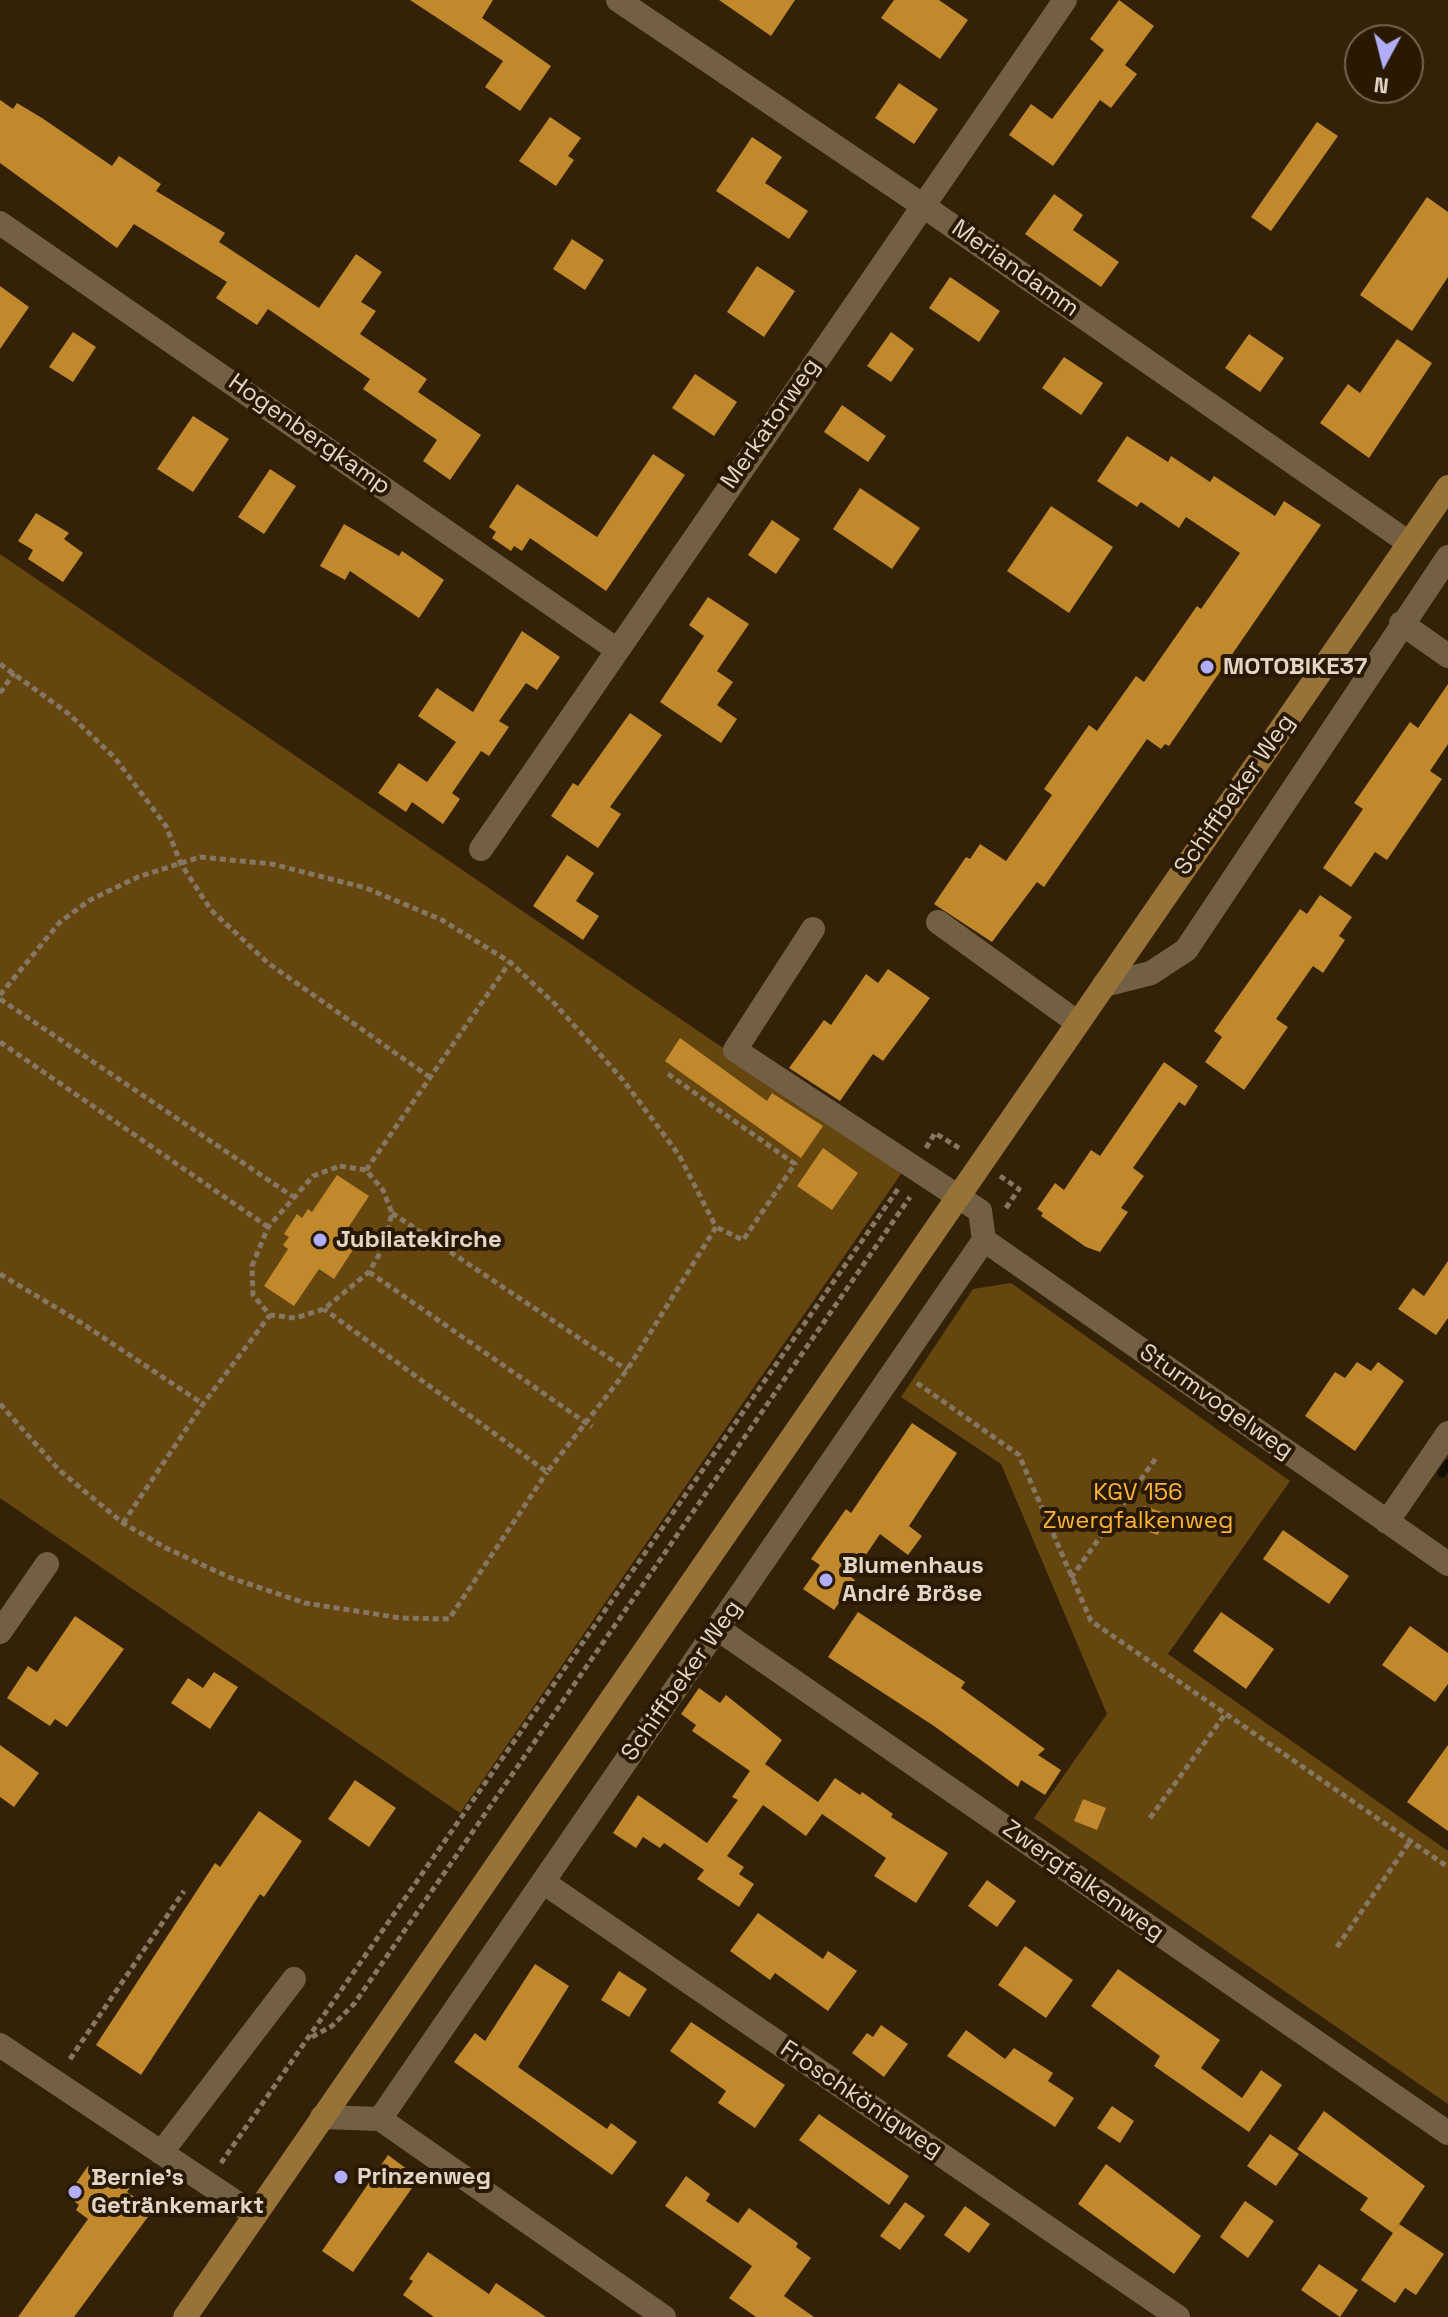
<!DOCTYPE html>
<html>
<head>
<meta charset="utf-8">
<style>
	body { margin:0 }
	#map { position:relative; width:1448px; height:2317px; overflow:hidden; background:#332207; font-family:"Space Grotesk",sans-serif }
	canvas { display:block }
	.north { position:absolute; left:1344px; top:24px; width:80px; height:80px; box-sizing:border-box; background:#291900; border:2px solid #736550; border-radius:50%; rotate:187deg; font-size:22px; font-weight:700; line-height:32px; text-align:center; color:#e1d6c7 }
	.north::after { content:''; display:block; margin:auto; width:28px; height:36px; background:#b2adf9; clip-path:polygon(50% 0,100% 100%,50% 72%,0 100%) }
</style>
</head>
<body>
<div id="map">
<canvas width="1448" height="2317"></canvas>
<div class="north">N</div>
</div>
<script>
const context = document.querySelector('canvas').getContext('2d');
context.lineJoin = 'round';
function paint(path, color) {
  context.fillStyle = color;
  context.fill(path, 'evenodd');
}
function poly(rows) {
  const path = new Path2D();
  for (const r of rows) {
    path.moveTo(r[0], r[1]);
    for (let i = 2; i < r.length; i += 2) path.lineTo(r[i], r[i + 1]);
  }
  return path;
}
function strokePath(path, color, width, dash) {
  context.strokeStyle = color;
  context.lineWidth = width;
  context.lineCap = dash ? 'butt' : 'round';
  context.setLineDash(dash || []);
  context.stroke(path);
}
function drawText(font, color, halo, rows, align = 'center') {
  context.font = font + ' "Space Grotesk",sans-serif';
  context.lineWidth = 8;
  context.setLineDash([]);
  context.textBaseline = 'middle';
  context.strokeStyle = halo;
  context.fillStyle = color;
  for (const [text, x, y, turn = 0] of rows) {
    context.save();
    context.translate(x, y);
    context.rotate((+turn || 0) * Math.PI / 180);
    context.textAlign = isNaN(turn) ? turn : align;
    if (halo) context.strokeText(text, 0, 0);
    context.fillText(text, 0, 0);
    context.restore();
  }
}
paint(poly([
	[0,554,903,1171,460,1813,0,1498],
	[1011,1283,1290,1481,1168,1654,1448,1851,1448,2104,1034,1818,1107,1714,1001,1464,901,1397,973,1289]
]), '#65460f');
strokePath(poly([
	[1442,1473,1448,1464]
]), '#150e04', 9);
paint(poly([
	[410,0,493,0,482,18,551,66,520,111,485,87,503,61],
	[719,0,795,0,771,36],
	[894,0,939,0,968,20,940,59,881,18],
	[1119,0,1154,26,1125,65,1137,74,1111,108,1100,100,1053,166,1009,135,1031,104,1052,119,1104,50,1090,39],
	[899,83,938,109,914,144,875,118],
	[0,100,13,109,17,103,42,118,112,166,119,156,161,184,156,191,225,233,219,242,319,308,356,254,382,272,361,302,376,311,360,334,427,379,418,392,481,435,450,480,423,461,437,440,363,389,370,379,268,309,257,325,216,298,227,282,134,224,117,248,0,163],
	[550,117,581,138,568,156,574,160,556,186,519,161],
	[1317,122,1338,136,1271,231,1251,217],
	[752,137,782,157,765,183,808,211,789,239,716,191],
	[1054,194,1083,215,1073,230,1119,262,1101,287,1025,234],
	[1427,197,1448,212,1448,277,1412,331,1360,295],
	[572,239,604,260,585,290,553,269],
	[757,266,795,291,764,337,727,312],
	[950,277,1000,311,979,342,929,308],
	[0,286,29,307,0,349],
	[73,332,96,347,73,382,49,367],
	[891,332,914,349,891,382,867,366],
	[1249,334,1284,358,1260,392,1225,368],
	[1397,339,1432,363,1369,458,1320,423,1348,384,1360,393],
	[1064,357,1103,383,1081,415,1042,388],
	[695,374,737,402,714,436,672,408],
	[842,405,886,436,868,462,824,432],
	[193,416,229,439,193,492,157,469],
	[1127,436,1168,462,1171,456,1210,482,1214,476,1275,516,1284,501,1321,525,1169,746,1165,744,1161,749,1147,739,1044,887,1037,882,992,942,934,904,966,857,970,859,980,844,1006,861,1052,795,1044,789,1089,725,1097,731,1136,676,1144,682,1197,606,1201,609,1240,553,1186,517,1179,528,1141,502,1137,507,1097,481],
	[653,454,685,475,606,591,530,538,522,551,514,546,511,551,492,538,496,532,489,527,517,484,597,537],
	[270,469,296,486,264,534,238,517],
	[860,488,920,528,892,569,833,529],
	[1051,506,1113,547,1069,613,1007,571],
	[36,513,69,533,64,539,83,553,63,582,28,559,33,550,18,541],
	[772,520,800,539,776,574,748,555],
	[344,524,399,556,402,551,444,580,419,618,350,571,345,580,320,566],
	[708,597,749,624,717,671,733,682,717,705,737,719,721,743,660,702,704,636,689,625],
	[522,631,560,657,537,690,526,683,499,721,509,727,489,756,481,751,452,793,460,799,443,824,412,802,406,812,378,793,399,763,427,782,456,742,418,716,437,688,473,712],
	[1448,684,1448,744,1430,771,1442,779,1387,860,1375,852,1351,887,1323,868,1363,809,1354,803,1410,722,1418,728],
	[630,713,662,735,610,807,621,814,598,848,551,816,573,783,578,786],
	[567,855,594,873,576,901,599,916,583,940,533,906],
	[1320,895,1352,917,1339,936,1345,940,1323,973,1313,966,1276,1019,1288,1027,1244,1090,1205,1062,1222,1037,1214,1031,1300,909,1307,914],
	[888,969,930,998,883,1061,873,1054,840,1101,789,1068,824,1020,831,1025,866,974,878,983],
	[680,1038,767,1101,772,1093,823,1126,801,1158,665,1061],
	[1164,1062,1198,1086,1185,1106,1179,1102,1133,1168,1144,1176,1121,1208,1128,1212,1100,1252,1086,1247,1041,1216,1043,1213,1037,1209,1055,1183,1064,1190,1091,1150,1100,1156],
	[823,1148,858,1173,832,1210,797,1186],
	[337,1175,369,1196,344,1234,358,1242,334,1279,319,1269,294,1306,264,1286,288,1249,283,1245,289,1237,284,1234,297,1214,302,1218,308,1209,312,1212],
	[1448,1261,1448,1318,1436,1335,1398,1309,1413,1288,1424,1296],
	[1357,1362,1371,1371,1378,1362,1404,1381,1355,1451,1305,1416,1335,1372,1345,1378],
	[912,1423,957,1453,909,1526,922,1536,908,1555,880,1534,851,1577,855,1580,834,1610,803,1589,820,1565,811,1559,846,1509,851,1513],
	[1144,1506,1165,1513,1158,1535,1137,1528],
	[1283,1530,1349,1576,1329,1604,1263,1559],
	[858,1612,965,1682,961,1688,1045,1749,1038,1755,1061,1770,1045,1795,1021,1780,1018,1787,934,1726,828,1657],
	[1221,1612,1274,1649,1246,1689,1193,1651],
	[75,1616,124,1649,67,1727,55,1719,50,1726,7,1698,28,1666,37,1672],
	[1410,1626,1448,1653,1448,1684,1435,1702,1382,1665],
	[214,1672,238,1687,210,1729,171,1703,188,1678,203,1688],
	[699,1688,720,1703,726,1695,782,1740,765,1764,818,1802,835,1778,860,1795,862,1792,893,1814,891,1817,948,1853,916,1903,874,1876,886,1858,822,1814,806,1836,763,1805,727,1856,744,1867,739,1874,754,1884,739,1907,697,1879,704,1870,664,1843,660,1848,643,1837,636,1848,613,1833,638,1795,707,1843,738,1800,732,1797,750,1771,692,1731,696,1725,681,1714],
	[0,1745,39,1773,14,1807,0,1797],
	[1448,1745,1448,1831,1407,1802],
	[355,1780,396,1808,369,1847,328,1819],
	[1083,1799,1106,1808,1097,1830,1074,1821],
	[259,1811,302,1841,264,1897,260,1894,141,2075,96,2045,215,1863,220,1867],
	[987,1880,1016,1901,997,1927,968,1906],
	[758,1913,823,1959,828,1951,857,1971,828,2011,775,1973,770,1980,730,1951],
	[1025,1946,1073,1980,1046,2018,998,1985],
	[535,1964,569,1986,518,2067,607,2129,611,2123,637,2142,612,2175,454,2062,475,2033,485,2041],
	[1118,1969,1220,2040,1201,2068,1242,2098,1261,2070,1282,2085,1249,2132,1154,2066,1160,2056,1091,2006],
	[619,1971,647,1989,629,2017,601,2000],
	[691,2022,785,2085,755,2128,718,2103,726,2091,670,2051],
	[881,2025,908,2044,884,2077,852,2053,867,2033,873,2037],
	[966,2030,1005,2059,1014,2048,1053,2073,1048,2081,1074,2098,1055,2127,947,2056],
	[1112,2106,1134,2121,1120,2143,1097,2128],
	[1324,2111,1425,2186,1393,2233,1360,2210,1368,2198,1297,2149],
	[819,2114,909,2176,889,2205,799,2140],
	[1270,2134,1299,2154,1276,2186,1247,2166],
	[388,2155,419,2178,353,2272,322,2251],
	[1106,2164,1201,2236,1174,2274,1078,2204],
	[88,2166,103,2176,108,2170,131,2186,127,2192,153,2210,74,2317,18,2317,88,2219,76,2210,79,2205,67,2196],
	[686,2176,710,2194,706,2201,738,2223,749,2208,798,2243,796,2247,811,2258,784,2296,814,2317,756,2317,729,2298,752,2266,665,2206],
	[1245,2201,1274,2221,1248,2258,1220,2237],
	[905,2202,925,2216,900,2250,880,2236],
	[965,2206,990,2224,969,2253,944,2235],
	[1399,2224,1444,2254,1416,2295,1405,2288,1395,2303,1361,2280],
	[428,2252,489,2294,496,2283,546,2317,434,2317,403,2295,413,2281,409,2279],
	[1319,2264,1358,2290,1340,2317,1301,2290]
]), '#c1892b');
strokePath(poly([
	[0,664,69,714,115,758,166,826,181,864,211,910,268,963,428,1076],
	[0,693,14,673],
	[0,995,60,922,90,900,138,877,200,857,272,864,366,888,442,920,510,962,555,1004,623,1080,679,1155,716,1227,627,1370,547,1472,324,1309],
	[0,999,292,1196],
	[0,1042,268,1227],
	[668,1074,795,1164,743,1240,716,1227],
	[926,1148,935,1133,959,1148],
	[340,1166,366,1170,383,1190,392,1213,384,1246,369,1272,324,1309,295,1318,270,1315,253,1295,252,1266,268,1227,313,1176,340,1166],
	[366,1170,510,962],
	[1000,1176,1019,1189,1006,1208],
	[392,1213,627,1370],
	[369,1272,592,1427],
	[0,1274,80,1322,203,1404],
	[917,1383,1019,1455,1091,1621,1448,1867],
	[0,1404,59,1470,123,1523,166,1548,231,1578,305,1603,401,1618,449,1619,547,1472],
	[123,1523,203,1404,270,1315],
	[1071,1578,1156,1458],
	[1150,1818,1226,1713],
	[1337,1947,1411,1840],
	[312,2037,332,2026,354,2004,910,1197],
	[70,2059,184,1891],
	[221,2163,898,1189]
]), '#857761', 5, [6, 4]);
strokePath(poly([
	[618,0,922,205,1409,543],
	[0,223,616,649],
	[1401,623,1448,656],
	[481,849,1065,0],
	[938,922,1078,1023],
	[1104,985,1151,973,1186,950,1448,557],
	[984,1240,1448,1564],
	[1387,1522,1448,1433],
	[718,1629,1448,2133],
	[0,1632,47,1564],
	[543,1882,1178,2317],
	[0,2045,255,2215],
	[322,2117,380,2119,984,1240,980,1211,735,1050,813,929],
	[380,2119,664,2317],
	[161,2153,294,1979]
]), '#736044', 24);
strokePath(poly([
	[185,2317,1448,487]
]), '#987337', 24);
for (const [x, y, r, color] of [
	[1207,667,8,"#b2adf9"],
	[320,1240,8,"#b2adf9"],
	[826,1580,8,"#b2adf9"],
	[341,2177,8,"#b2adf9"],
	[75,2192,8,"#b2adf9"]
]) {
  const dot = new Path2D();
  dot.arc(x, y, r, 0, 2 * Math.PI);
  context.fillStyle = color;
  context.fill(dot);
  strokePath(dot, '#291900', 3);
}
drawText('24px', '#e1d6c7', '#291900', [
	["Meriandamm",1015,269,35],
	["Merkatorweg",771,424,-55],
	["Hogenbergkamp",309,435,35],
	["Schiffbeker Weg",1235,795,-55],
	["Sturmvogelweg",1216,1402,35],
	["Schiffbeker Weg",682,1681,-55],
	["Zwergfalkenweg",1083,1881,35],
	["Froschkönigweg",861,2100,34]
]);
drawText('bold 24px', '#e1d6c7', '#291900', [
	["MOTOBIKE37",1223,667],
	["Jubilatekirche",336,1240],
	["Blumenhaus",842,1566],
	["André Bröse",842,1594],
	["Prinzenweg",357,2177],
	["Bernie's",91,2178],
	["Getränkemarkt",91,2206]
], 'left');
drawText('24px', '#fcb436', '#291900', [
	["KGV 156",1138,1493],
	["Zwergfalkenweg",1138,1521]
]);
</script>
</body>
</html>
